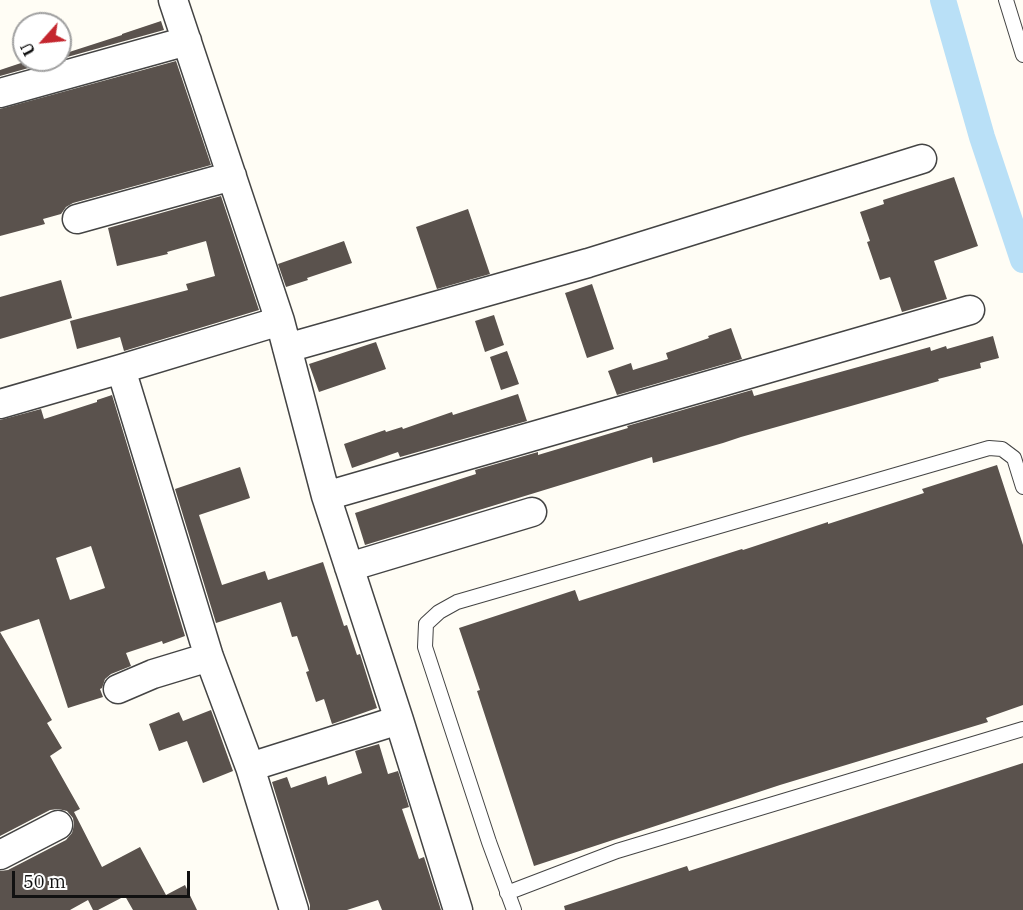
<!DOCTYPE html>
<html>
<head>
<meta charset="utf-8">
<style>
	body { margin:0 }
	#map { position:relative; width:1023px; height:910px; overflow:hidden; background:#fffdf5; font-family:"IBM Plex Serif",serif }
	canvas { display:block }
	.north { position:absolute; left:12px; top:12px; width:60px; height:60px; box-sizing:border-box; background:#fff; border:2px solid #a0a0a0; border-radius:50%; rotate:243deg; font-size:16px; font-weight:700; line-height:24px; text-align:center; color:#111 }
	.north::after { content:''; display:block; margin:auto; width:21px; height:27px; background:#c4262e; clip-path:polygon(50% 0,100% 100%,50% 72%,0 100%) }
	.scale { position:absolute; left:12px; top:871px; width:178px; height:27px; box-sizing:border-box; border:3px solid #111; border-top:0; padding-left:8px; font-size:18px; line-height:21px; white-space:nowrap; color:#111; -webkit-text-stroke:4px #fff; paint-order:stroke }
</style>
</head>
<body>
<div id="map">
<canvas width="1023" height="910"></canvas>
<div class="north">U</div>
<div class="scale">50 m</div>
</div>
<script>
const context = document.querySelector('canvas').getContext('2d');
context.lineJoin = 'round';
function poly(rows) {
  const path = new Path2D();
  for (const r of rows) {
    path.moveTo(r[0], r[1]);
    for (let i = 2; i < r.length; i += 2) path.lineTo(r[i], r[i + 1]);
  }
  return path;
}
function strokePath(path, color, width, dash) {
  context.strokeStyle = color;
  context.lineWidth = width;
  context.lineCap = dash ? 'butt' : 'round';
  context.setLineDash(dash || []);
  context.stroke(path);
}
function paint(path, color) {
  context.fillStyle = color;
  context.fill(path, 'evenodd');
}
strokePath(poly([
	[943,0,982,137,1023,260]
]), '#b9e0f7', 26);
paint(poly([
	[161,21,164,30,60,59,60,55,122,35,122,34],
	[30,60,57,60,0,76,0,70],
	[176,61,211,165,73,203,66,207,61,214,43,219,45,224,0,236,0,109],
	[954,177,978,246,934,261,947,299,902,312,890,277,880,280,867,242,870,241,860,212,884,204,883,200],
	[221,196,259,310,124,351,120,337,77,349,70,321,188,290,186,284,215,276,206,241,167,252,168,254,117,266,108,228],
	[468,209,490,274,437,289,416,227],
	[344,241,352,263,307,278,308,280,286,287,278,264],
	[61,280,72,318,0,339,0,297],
	[592,284,614,349,587,358,565,293],
	[494,315,504,345,485,352,475,321],
	[731,328,742,359,617,395,608,371,631,363,633,370,668,359,666,353,709,338,708,336],
	[993,336,999,358,980,363,981,368,938,379,939,381,851,406,741,437,723,443,653,463,652,457,365,545,355,513,476,474,475,470,538,452,538,455,628,428,627,426,752,390,754,396,930,347,931,351,946,346,947,349],
	[376,342,386,369,319,392,309,364],
	[507,351,519,384,501,390,490,357],
	[518,394,527,421,400,457,398,452,352,468,344,444,385,430,386,432,402,427,403,429,452,412,453,415],
	[112,395,185,636,163,644,162,641,126,653,131,666,111,674,105,679,102,688,100,689,103,697,68,708,39,619,0,632,52,720,47,723,62,748,50,756,80,809,74,812,102,867,140,847,166,895,185,885,197,910,133,910,125,896,98,910,93,910,88,900,70,910,0,910,0,871,8,870,66,840,72,833,74,825,73,818,67,811,58,809,50,810,0,836,0,420,41,409,44,419,97,402,97,400],
	[91,546,105,588,70,600,56,558],
	[997,465,1023,545,1023,705,986,718,988,722,780,785,534,866,477,691,480,690,459,628,575,590,579,601,742,549,743,550,828,522,828,524,924,493,922,489],
	[240,467,250,498,199,515,222,585,265,571,268,580,323,562,344,626,347,625,357,655,360,654,377,708,332,724,324,699,316,702,306,672,309,671,297,636,292,637,281,602,216,623,175,489],
	[211,710,233,771,203,783,187,741,159,751,149,724,179,712,183,721],
	[379,744,388,774,398,771,409,807,402,809,419,859,424,857,441,910,382,910,378,900,347,910,310,910,310,905,272,782,287,777,291,788,326,776,328,785,362,773,355,751],
	[1023,763,1023,910,565,910,564,906,687,866,689,871]
]), '#5a524d');
const lane = poly([
	[1006,0,1023,55],
	[507,893,617,851,1023,729],
	[514,910,489,842,425,647,426,624,439,612,457,602,989,448,1002,449,1014,458,1023,487]
]);
const street = poly([
	[173,0,280,321,326,496,399,720,458,910],
	[0,93,187,41],
	[77,219,232,176],
	[287,348,588,263,922,159],
	[121,369,209,657,250,767,294,910],
	[0,404,121,369,280,321],
	[326,496,970,310],
	[349,567,532,512],
	[118,689,153,674,209,657],
	[250,767,399,720],
	[0,855,58,825]
]);
strokePath(lane, '#444', 16);
strokePath(street, '#444', 31);
strokePath(lane, '#fff', 14);
strokePath(street, '#fff', 28);
</script>
</body>
</html>
